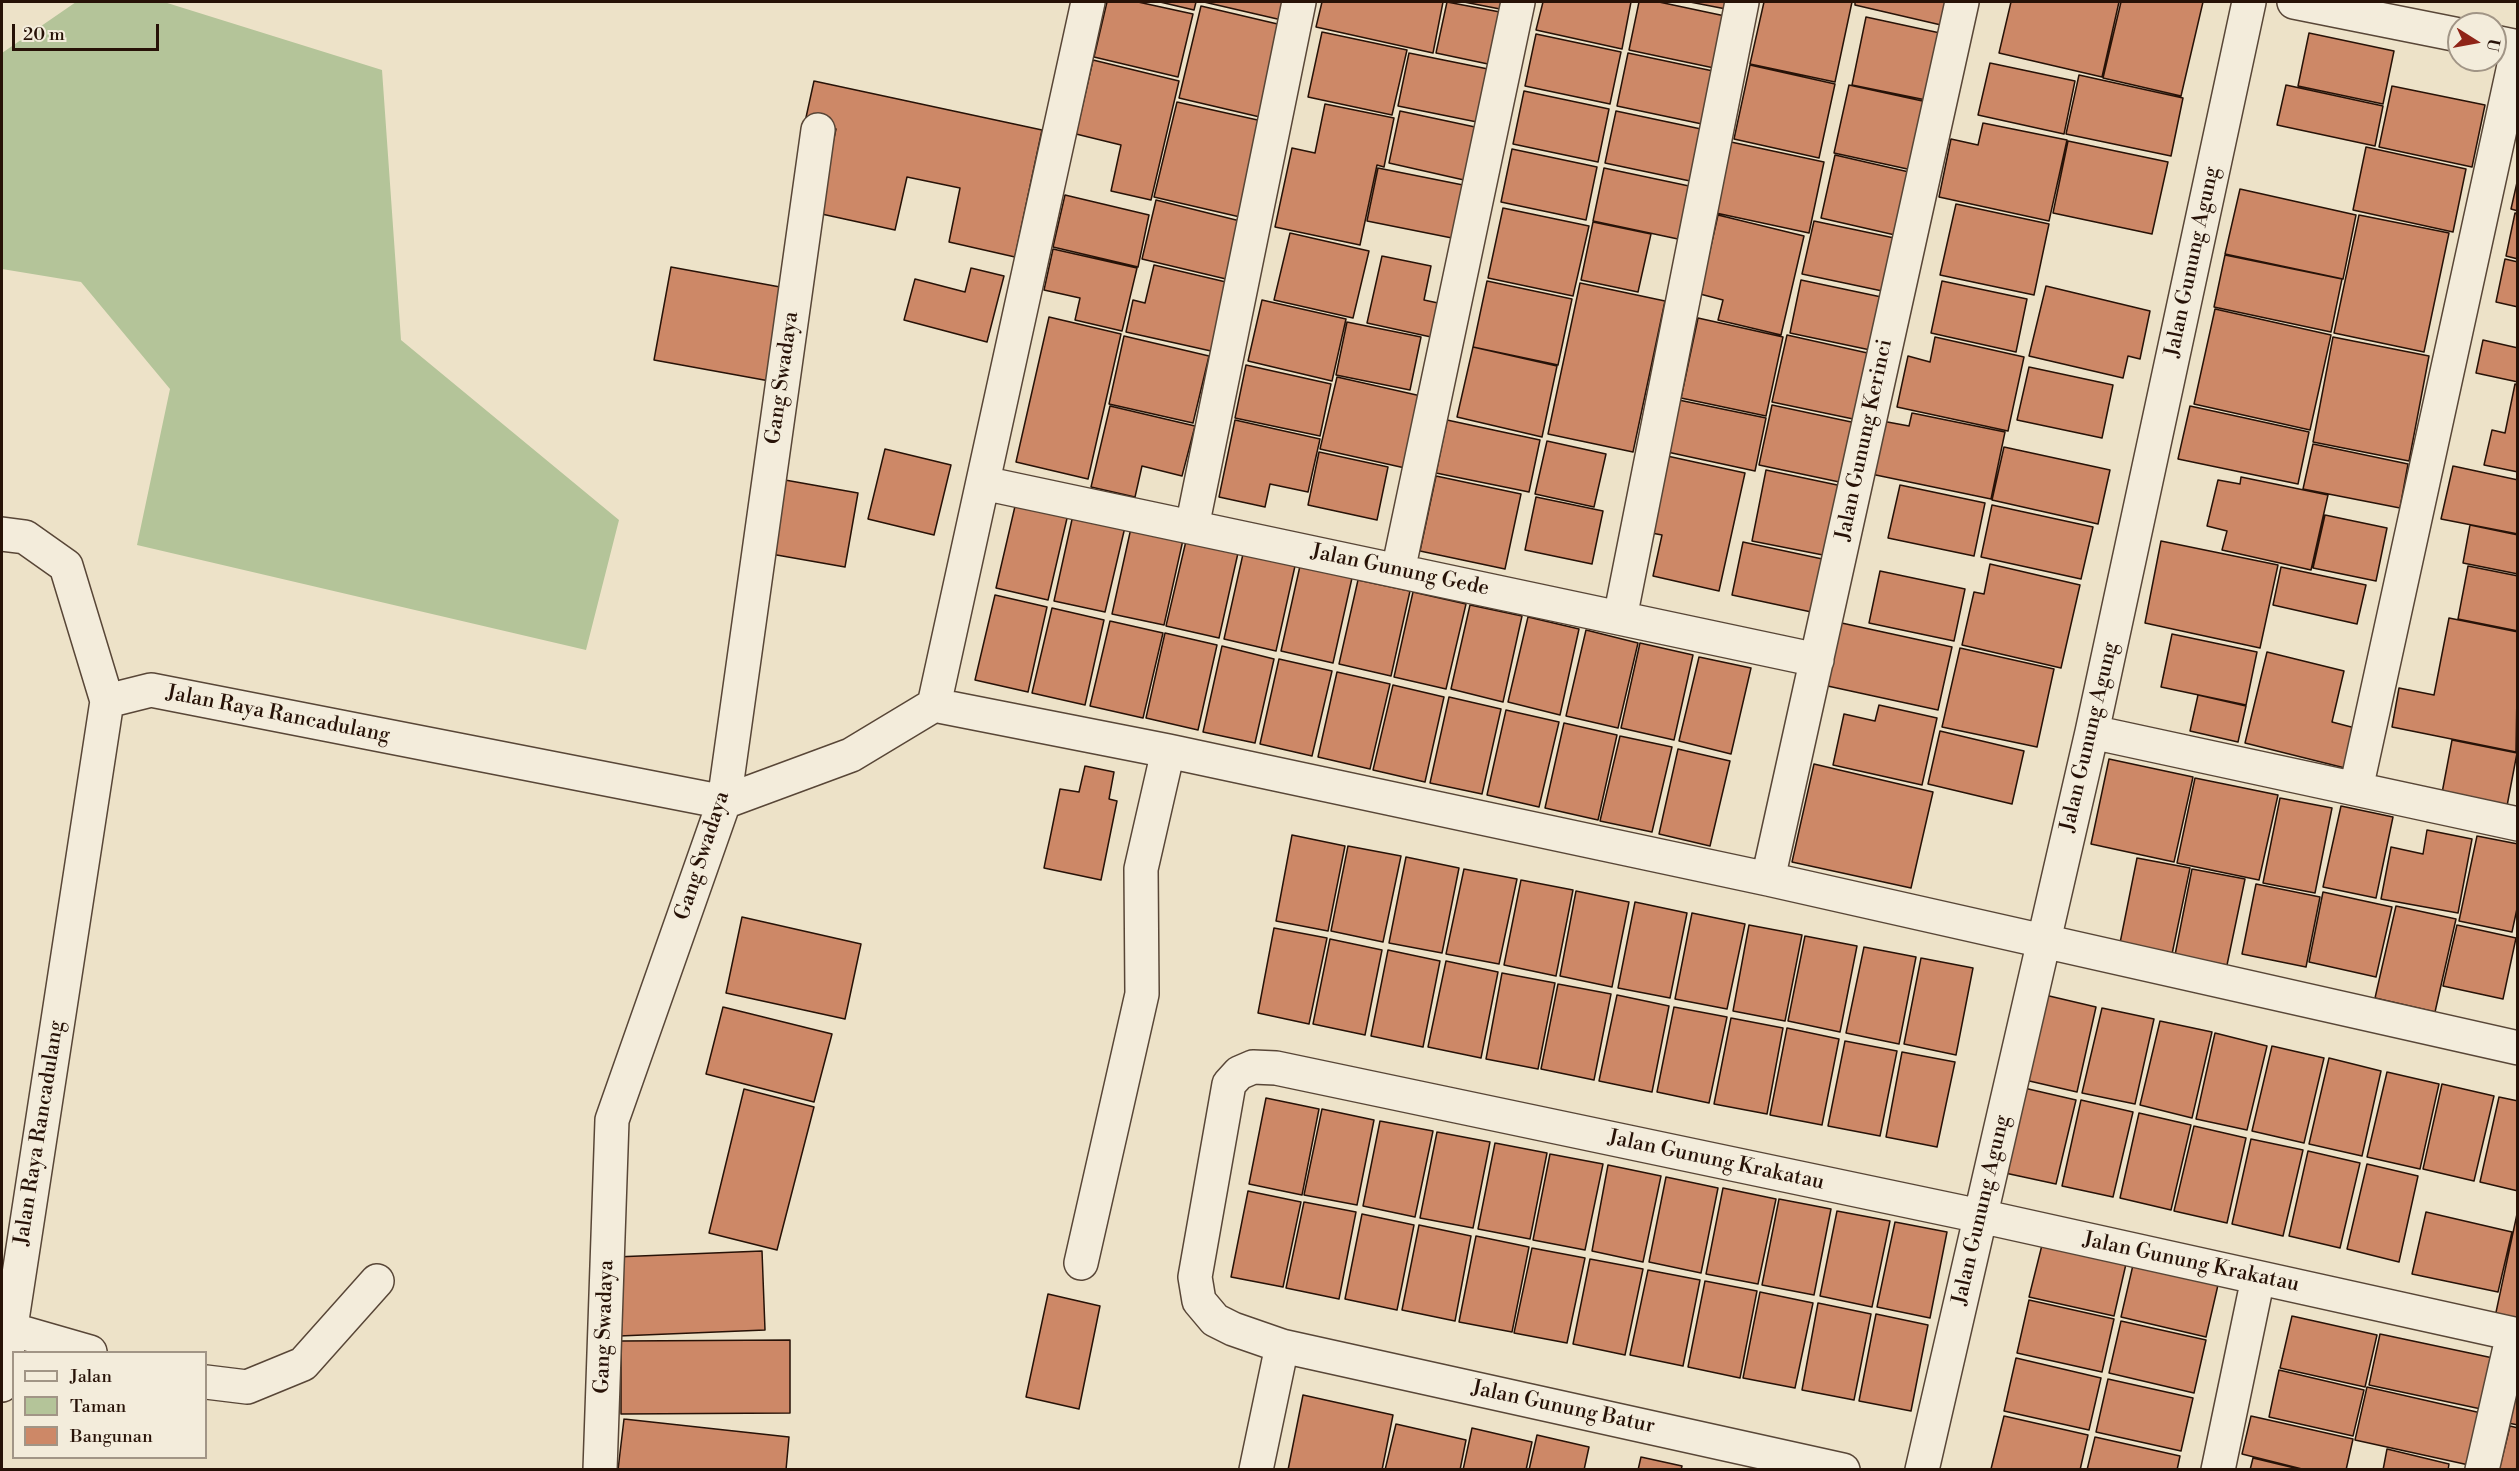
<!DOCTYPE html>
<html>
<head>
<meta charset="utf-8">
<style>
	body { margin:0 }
	#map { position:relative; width:2519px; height:1471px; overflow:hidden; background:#ede2c8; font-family:"Libre Bodoni",serif }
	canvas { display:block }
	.frame { position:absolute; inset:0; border:3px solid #271207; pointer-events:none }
	.legend { position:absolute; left:12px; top:1351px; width:195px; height:108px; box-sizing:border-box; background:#f3ecdb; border:2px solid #a19586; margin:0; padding:8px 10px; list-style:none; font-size:18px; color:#271207 }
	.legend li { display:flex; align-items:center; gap:12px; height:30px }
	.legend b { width:30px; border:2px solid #a19586 }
	.north { position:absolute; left:2447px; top:12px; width:60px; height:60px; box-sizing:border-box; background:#f3ecdb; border:2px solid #a19586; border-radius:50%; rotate:101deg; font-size:16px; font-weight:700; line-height:24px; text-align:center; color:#271207 }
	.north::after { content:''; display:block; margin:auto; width:21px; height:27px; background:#8f2418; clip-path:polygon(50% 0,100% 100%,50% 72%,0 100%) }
	.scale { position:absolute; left:12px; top:24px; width:147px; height:27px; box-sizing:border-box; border:3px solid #271207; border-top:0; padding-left:8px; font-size:18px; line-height:21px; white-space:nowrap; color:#271207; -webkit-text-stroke:4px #f3ecdb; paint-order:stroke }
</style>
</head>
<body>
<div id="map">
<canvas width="2519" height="1471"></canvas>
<div class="frame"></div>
<ul class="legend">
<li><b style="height:8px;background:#f3ecdb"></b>Jalan</li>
<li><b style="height:16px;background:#b4c499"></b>Taman</li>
<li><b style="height:16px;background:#cd8867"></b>Bangunan</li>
</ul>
<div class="north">U</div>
<div class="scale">20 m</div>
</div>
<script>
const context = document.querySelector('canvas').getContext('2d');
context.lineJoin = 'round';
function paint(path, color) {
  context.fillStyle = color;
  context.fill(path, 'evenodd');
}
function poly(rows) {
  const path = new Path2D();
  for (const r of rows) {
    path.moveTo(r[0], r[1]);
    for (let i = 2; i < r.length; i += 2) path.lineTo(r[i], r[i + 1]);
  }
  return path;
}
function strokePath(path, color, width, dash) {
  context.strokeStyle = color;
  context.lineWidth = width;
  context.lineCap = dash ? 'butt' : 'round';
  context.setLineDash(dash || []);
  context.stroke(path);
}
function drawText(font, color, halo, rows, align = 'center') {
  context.font = font + ' "Libre Bodoni",serif';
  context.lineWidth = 5;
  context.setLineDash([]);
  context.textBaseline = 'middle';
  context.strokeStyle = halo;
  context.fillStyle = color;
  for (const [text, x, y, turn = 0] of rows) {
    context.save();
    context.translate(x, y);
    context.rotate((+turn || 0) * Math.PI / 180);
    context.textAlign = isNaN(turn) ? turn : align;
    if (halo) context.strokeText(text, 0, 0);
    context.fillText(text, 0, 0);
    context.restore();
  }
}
paint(poly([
	[76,2,164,2,382,70,401,340,619,520,586,650,137,545,170,389,81,282,2,269,2,53]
]), '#b4c499');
const building = poly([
	[1107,2,1138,2,1193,14,1178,77,1094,57,1107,2],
	[1160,2,1196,2,1194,10,1160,2],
	[1204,2,1291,2,1286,21,1204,2],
	[1322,2,1443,2,1433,53,1316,27,1322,2],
	[1447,2,1500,12,1488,64,1436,53,1447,2],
	[1464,2,1502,2,1500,9,1464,2],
	[1543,2,1631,2,1622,49,1536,30,1543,2],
	[1639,2,1659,2,1725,16,1714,68,1629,50,1639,2],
	[1690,2,1728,2,1726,9,1690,2],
	[1764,2,1852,2,1835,82,1750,64,1764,2],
	[1855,2,1946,2,1941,25,1855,5,1855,2],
	[2011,2,2119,2,2102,77,1999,53,2011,2],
	[2121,2,2203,2,2181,96,2103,78,2121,2],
	[1201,6,1286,26,1264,118,1179,98,1201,6],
	[1866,17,1940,33,1926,100,1852,85,1866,17],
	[1322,32,1407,50,1392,115,1308,97,1322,32],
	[2309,33,2394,51,2383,104,2298,86,2309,33],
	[1536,34,1621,52,1610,104,1525,86,1536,34],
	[1409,53,1488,69,1477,122,1398,106,1409,53],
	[1628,53,1713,71,1702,124,1617,106,1628,53],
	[1093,60,1179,81,1151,200,1111,191,1121,145,1076,134,1093,60],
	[1990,63,2075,81,2064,134,1978,115,1990,63],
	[1750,65,1835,84,1819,158,1734,139,1750,65],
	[2079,75,2183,98,2171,156,2066,134,2079,75],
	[814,81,1042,130,1015,257,949,242,960,188,907,177,895,230,817,213,836,129,805,122,814,81],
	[1849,85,1927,102,1912,170,1834,153,1849,85],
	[2286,85,2383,106,2375,146,2277,125,2286,85],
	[2392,86,2485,105,2472,167,2379,147,2392,86],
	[1524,91,1609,109,1598,162,1513,144,1524,91],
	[1177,102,1262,121,1240,217,1154,197,1177,102],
	[1325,104,1394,118,1384,167,1377,165,1360,245,1275,227,1292,148,1315,153,1325,104],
	[1400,111,1475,127,1464,180,1389,163,1400,111],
	[1616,111,1701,129,1690,181,1605,163,1616,111],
	[1983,123,2067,140,2049,221,1939,197,1951,139,1978,145,1983,123],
	[2068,141,2168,162,2152,234,2053,213,2068,141],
	[1731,142,1824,162,1809,233,1716,213,1731,142],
	[2366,147,2466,169,2453,232,2353,210,2366,147],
	[1512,149,1597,167,1586,220,1501,202,1512,149],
	[1835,155,1909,172,1895,235,1821,218,1835,155],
	[1378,168,1463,185,1452,238,1367,221,1378,168],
	[1604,168,1689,186,1678,239,1593,221,1604,168],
	[2518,178,2518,211,2511,209,2518,178],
	[2240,189,2356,215,2343,279,2225,254,2240,189],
	[1065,195,1149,215,1138,267,1053,247,1065,195],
	[1156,200,1240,221,1226,279,1142,259,1156,200],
	[1956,204,2049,224,2034,295,1940,275,1956,204],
	[1503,208,1589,226,1573,296,1488,278,1503,208],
	[2515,213,2518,214,2518,259,2506,256,2515,213],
	[1718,215,1804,236,1781,335,1718,320,1723,300,1700,294,1718,215],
	[2359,215,2449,233,2424,352,2334,333,2359,215],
	[1814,221,1899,239,1887,292,1802,274,1814,221],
	[1593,222,1651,234,1638,292,1581,280,1593,222],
	[1290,233,1369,251,1353,318,1274,300,1290,233],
	[1053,249,1137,268,1122,331,1075,320,1080,298,1044,290,1053,249],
	[2225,255,2342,279,2331,332,2214,307,2225,255],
	[1382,256,1431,266,1424,300,1438,303,1431,337,1367,323,1382,256],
	[2505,259,2518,262,2518,307,2496,302,2505,259],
	[1154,265,1226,282,1211,351,1126,332,1133,300,1145,303,1154,265],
	[671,267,791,289,775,382,654,360,671,267],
	[971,268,1004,276,987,342,904,320,915,279,965,292,971,268],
	[1801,280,1886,298,1875,351,1790,333,1801,280],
	[1487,281,1572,299,1558,365,1473,347,1487,281],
	[1942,281,2027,299,2016,352,1931,333,1942,281],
	[1580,283,1665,301,1633,452,1548,434,1580,283],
	[2046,286,2150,311,2140,359,2128,356,2123,378,2029,356,2046,286],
	[1262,300,1346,319,1332,381,1248,361,1262,300],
	[2215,309,2331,335,2310,430,2194,404,2215,309],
	[1049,317,1121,334,1088,479,1016,462,1049,317],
	[1698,318,1783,337,1766,416,1681,398,1698,318],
	[1347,322,1421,337,1410,390,1336,375,1347,322],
	[1787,335,1872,354,1858,420,1772,402,1787,335],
	[1124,336,1209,356,1193,423,1109,404,1124,336],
	[1935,337,2024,357,2008,431,1897,407,1908,356,1930,362,1935,337],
	[2333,337,2429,356,2409,461,2313,442,2333,337],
	[2483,340,2518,348,2518,382,2476,373,2483,340],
	[1473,347,1557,366,1542,437,1457,417,1473,347],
	[1246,365,1331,384,1320,436,1235,418,1246,365],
	[2029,367,2113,385,2102,438,2017,420,2029,367],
	[1337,377,1421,396,1405,468,1320,449,1337,377],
	[2515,384,2518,385,2518,472,2484,465,2492,430,2505,433,2515,384],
	[1669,398,1766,418,1755,471,1658,450,1669,398],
	[1772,405,1856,423,1844,483,1759,465,1772,405],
	[1110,406,1195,426,1182,476,1142,466,1135,497,1091,487,1110,406],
	[2190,406,2309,432,2298,484,2178,459,2190,406],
	[1912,413,2005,432,1991,499,1871,474,1882,421,1909,426,1912,413],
	[1235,420,1320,439,1308,492,1270,484,1265,507,1219,497,1235,420],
	[1447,420,1540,440,1529,492,1436,473,1447,420],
	[1547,441,1606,454,1594,507,1535,494,1547,441],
	[2313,444,2408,464,2400,508,2303,489,2313,444],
	[2004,447,2110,470,2098,524,1992,500,2004,447],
	[885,449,951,465,934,535,868,519,885,449],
	[1319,452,1388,467,1377,520,1308,505,1319,452],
	[1658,454,1745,473,1719,591,1653,576,1662,535,1641,531,1658,454],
	[2453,466,2518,480,2518,534,2441,519,2453,466],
	[1766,470,1842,486,1828,556,1752,541,1766,470],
	[1436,476,1521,494,1505,569,1420,551,1436,476],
	[2241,477,2328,495,2311,570,2222,550,2227,531,2207,526,2218,480,2240,484,2241,477],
	[785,480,858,493,845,567,771,554,785,480],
	[1900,485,1985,503,1974,556,1888,538,1900,485],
	[1536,497,1603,511,1592,564,1525,550,1536,497],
	[1016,502,1068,514,1048,600,996,588,1016,502],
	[1992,505,2093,527,2081,579,1981,557,1992,505],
	[1073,515,1125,527,1105,612,1054,601,1073,515],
	[2325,515,2387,528,2376,581,2313,568,2325,515],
	[2470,525,2518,535,2518,574,2463,563,2470,525],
	[1131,528,1183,540,1164,625,1112,614,1131,528],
	[1186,541,1238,553,1219,638,1166,626,1186,541],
	[2161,541,2278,565,2260,648,2145,623,2161,541],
	[1743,542,1827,560,1816,613,1732,595,1743,542],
	[1243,554,1295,566,1276,651,1224,639,1243,554],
	[1990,564,2080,585,2061,668,1962,645,1974,592,1984,594,1990,564],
	[1300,566,1352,578,1333,663,1281,651,1300,566],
	[2468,566,2518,576,2518,631,2458,619,2468,566],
	[2281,567,2366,585,2357,624,2273,605,2281,567],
	[1880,571,1965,589,1954,641,1869,623,1880,571],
	[1358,580,1410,591,1391,676,1339,664,1358,580],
	[1413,592,1466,604,1446,689,1394,677,1413,592],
	[995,595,1047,607,1028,692,975,680,995,595],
	[1470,605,1522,616,1503,702,1451,689,1470,605],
	[1052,608,1104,620,1085,705,1032,693,1052,608],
	[1528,617,1579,629,1560,715,1508,702,1528,617],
	[2449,618,2518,632,2516,752,2392,727,2399,688,2434,695,2449,618],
	[1110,621,1163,633,1143,718,1090,706,1110,621],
	[1837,622,1952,647,1938,710,1823,685,1837,622],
	[1586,630,1638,643,1618,728,1566,716,1586,630],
	[1165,633,1217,645,1198,730,1146,718,1165,633],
	[2172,634,2257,652,2246,705,2161,687,2172,634],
	[1640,643,1693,655,1674,740,1621,728,1640,643],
	[1222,646,1274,659,1255,743,1203,732,1222,646],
	[1960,648,2054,669,2037,747,1942,727,1960,648],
	[2267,652,2344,671,2332,722,2359,729,2349,769,2245,743,2267,652],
	[1699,657,1751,668,1731,754,1679,741,1699,657],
	[1279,659,1332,671,1312,756,1260,744,1279,659],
	[1337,672,1390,684,1370,769,1318,757,1337,672],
	[1393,685,1444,697,1425,782,1373,770,1393,685],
	[2198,695,2246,706,2238,742,2190,731,2198,695],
	[1449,697,1501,709,1482,794,1430,783,1449,697],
	[1879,705,1937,718,1922,785,1833,765,1844,714,1875,721,1879,705],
	[1506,710,1559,722,1539,807,1487,795,1506,710],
	[1564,723,1617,735,1598,820,1545,808,1564,723],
	[1940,731,2024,751,2012,804,1928,784,1940,731],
	[1620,736,1672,747,1652,832,1600,821,1620,736],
	[2452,740,2517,753,2507,806,2442,793,2452,740],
	[1678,749,1730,761,1710,846,1659,834,1678,749],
	[2109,759,2193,777,2174,862,2091,844,2109,759],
	[1814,764,1933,792,1911,888,1792,862,1814,764],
	[1085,766,1114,772,1109,799,1117,801,1101,880,1044,868,1060,789,1079,792,1085,766],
	[2195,778,2278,795,2259,880,2177,863,2195,778],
	[2280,798,2332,808,2315,893,2263,883,2280,798],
	[2341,806,2393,817,2376,898,2323,887,2341,806],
	[2427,830,2472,839,2458,913,2381,899,2391,847,2423,854,2427,830],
	[1292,835,1345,846,1328,931,1276,921,1292,835],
	[2477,836,2518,844,2518,904,2512,932,2459,921,2477,836],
	[1348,846,1401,856,1383,942,1331,931,1348,846],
	[1406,857,1459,868,1442,953,1389,943,1406,857],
	[2137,858,2190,868,2172,954,2120,943,2137,858],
	[1464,869,1517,879,1499,964,1446,954,1464,869],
	[2192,869,2245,879,2227,965,2175,955,2192,869],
	[1521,880,1573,890,1556,976,1504,965,1521,880],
	[2256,884,2320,897,2306,967,2242,954,2256,884],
	[1576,891,1629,902,1612,987,1560,976,1576,891],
	[2323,892,2392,907,2376,977,2309,962,2323,892],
	[1635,902,1687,913,1670,998,1618,988,1635,902],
	[2396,906,2456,919,2435,1012,2375,998,2396,906],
	[1692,913,1745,924,1727,1009,1675,999,1692,913],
	[742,917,861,944,845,1019,726,993,742,917],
	[1749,925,1802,935,1785,1021,1733,1011,1749,925],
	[2457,925,2516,938,2503,999,2443,986,2457,925],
	[1274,928,1327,938,1309,1024,1258,1013,1274,928],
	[1805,936,1857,946,1840,1032,1788,1021,1805,936],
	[1330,939,1382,950,1365,1035,1313,1024,1330,939],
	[1864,947,1916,957,1899,1044,1846,1033,1864,947],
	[1388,950,1440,961,1423,1047,1371,1036,1388,950],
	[1921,958,1973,968,1956,1055,1904,1044,1921,958],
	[1446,961,1498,972,1481,1058,1428,1047,1446,961],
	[1502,973,1555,983,1538,1069,1486,1059,1502,973],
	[1558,984,1611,994,1594,1080,1541,1069,1558,984],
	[1617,995,1669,1006,1652,1092,1599,1081,1617,995],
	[2045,995,2096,1007,2077,1092,2025,1080,2045,995],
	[723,1007,832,1034,814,1102,706,1074,723,1007],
	[1674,1007,1727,1017,1709,1103,1657,1092,1674,1007],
	[2102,1008,2154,1019,2135,1104,2082,1093,2102,1008],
	[1731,1018,1783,1028,1767,1114,1714,1104,1731,1018],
	[2160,1021,2212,1032,2192,1118,2140,1105,2160,1021],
	[1787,1028,1839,1039,1822,1125,1770,1115,1787,1028],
	[2215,1033,2267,1046,2247,1130,2196,1119,2215,1033],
	[1845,1041,1897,1051,1880,1136,1828,1126,1845,1041],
	[2272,1046,2324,1058,2304,1143,2252,1131,2272,1046],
	[1902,1052,1955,1062,1937,1147,1886,1137,1902,1052],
	[2329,1058,2381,1071,2362,1156,2309,1144,2329,1058],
	[2387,1072,2439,1084,2420,1169,2367,1157,2387,1072],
	[2442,1084,2494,1096,2474,1181,2423,1169,2442,1084],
	[2024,1088,2076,1100,2056,1184,2005,1173,2024,1088],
	[744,1089,814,1107,777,1250,709,1233,744,1089],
	[2499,1097,2518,1101,2518,1191,2480,1182,2499,1097],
	[1266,1098,1319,1109,1302,1195,1249,1184,1266,1098],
	[2081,1100,2133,1112,2113,1197,2062,1186,2081,1100],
	[1322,1109,1374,1120,1357,1205,1304,1195,1322,1109],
	[2139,1113,2191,1125,2171,1210,2120,1198,2139,1113],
	[1380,1121,1433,1131,1415,1217,1363,1206,1380,1121],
	[2194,1126,2246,1138,2227,1223,2174,1211,2194,1126],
	[1437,1132,1490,1142,1473,1228,1420,1218,1437,1132],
	[2251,1139,2303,1150,2283,1236,2232,1224,2251,1139],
	[1495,1143,1547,1153,1530,1239,1478,1229,1495,1143],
	[2308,1151,2360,1163,2340,1248,2289,1236,2308,1151],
	[1550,1154,1603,1164,1585,1250,1533,1240,1550,1154],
	[2367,1164,2418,1176,2399,1262,2347,1249,2367,1164],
	[1608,1165,1661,1176,1643,1262,1592,1251,1608,1165],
	[1666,1177,1718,1188,1701,1273,1649,1262,1666,1177],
	[1723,1188,1776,1199,1758,1284,1706,1274,1723,1188],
	[1248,1191,1301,1202,1283,1287,1231,1277,1248,1191],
	[1779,1199,1831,1209,1814,1295,1762,1285,1779,1199],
	[1304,1202,1356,1212,1339,1299,1286,1288,1304,1202],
	[1837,1211,1890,1221,1872,1307,1820,1296,1837,1211],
	[2426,1212,2512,1232,2498,1292,2412,1274,2426,1212],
	[1362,1214,1414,1225,1397,1310,1345,1299,1362,1214],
	[2517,1214,2518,1214,2518,1322,2495,1317,2517,1214],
	[1895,1222,1947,1232,1930,1318,1877,1307,1895,1222],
	[1419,1225,1471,1236,1455,1321,1402,1310,1419,1225],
	[1476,1236,1529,1247,1512,1332,1459,1322,1476,1236],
	[2042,1245,2126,1264,2114,1316,2029,1297,2042,1245],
	[1532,1248,1585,1258,1567,1343,1514,1333,1532,1248],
	[762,1251,765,1330,619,1336,615,1257,762,1251],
	[1590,1259,1643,1269,1625,1355,1573,1344,1590,1259],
	[2133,1265,2218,1285,2206,1337,2121,1317,2133,1265],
	[1648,1270,1700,1280,1683,1366,1630,1355,1648,1270],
	[1705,1281,1757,1291,1740,1378,1688,1367,1705,1281],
	[1760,1292,1813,1303,1795,1388,1743,1378,1760,1292],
	[1048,1294,1100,1306,1079,1409,1026,1397,1048,1294],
	[2029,1300,2114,1319,2102,1372,2017,1353,2029,1300],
	[1818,1303,1871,1314,1854,1400,1802,1390,1818,1303],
	[1876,1314,1928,1325,1911,1411,1859,1401,1876,1314],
	[2292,1316,2377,1335,2365,1387,2280,1368,2292,1316],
	[2121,1321,2206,1340,2194,1393,2109,1373,2121,1321],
	[2380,1334,2493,1358,2481,1409,2369,1385,2380,1334],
	[790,1340,790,1413,621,1414,621,1341,790,1340],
	[2016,1358,2101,1378,2089,1430,2004,1411,2016,1358],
	[2279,1370,2364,1390,2353,1436,2269,1417,2279,1370],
	[2108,1379,2193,1398,2181,1451,2096,1432,2108,1379],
	[2518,1379,2518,1425,2508,1423,2518,1379],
	[2367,1387,2490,1415,2478,1467,2355,1440,2367,1387],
	[1303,1395,1393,1415,1382,1470,1288,1470,1303,1395],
	[2004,1416,2088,1435,2080,1470,1991,1469,2004,1416],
	[2251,1416,2353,1439,2346,1470,2306,1470,2242,1454,2251,1416],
	[624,1419,789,1437,786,1470,618,1470,624,1419],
	[1396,1424,1466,1440,1460,1470,1385,1470,1396,1424],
	[2510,1426,2518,1428,2518,1470,2499,1470,2510,1426],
	[1472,1428,1532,1442,1526,1470,1463,1470,1472,1428],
	[1537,1435,1589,1447,1584,1470,1529,1470,1537,1435],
	[2095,1437,2180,1456,2177,1470,2087,1470,2095,1437],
	[2387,1449,2449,1464,2448,1470,2383,1470,2387,1449],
	[1641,1457,1682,1466,1681,1470,1638,1470,1641,1457],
	[2253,1458,2303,1470,2250,1470,2253,1458]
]);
paint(building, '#cd8867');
strokePath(building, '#271207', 1.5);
const street = poly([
	[1088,2,934,705,1168,751,1768,879,2518,1048],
	[2294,2,2459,35],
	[983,483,1817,660],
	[1192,527,1299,2],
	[2,534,25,537,66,566,107,701],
	[1398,571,1518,2],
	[1620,618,1742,2],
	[2092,732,2518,824],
	[2356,789,2518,47,2495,42],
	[1768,879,1962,2],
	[1081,1263,1142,994,1141,869,1168,751],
	[10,1329,90,1352],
	[206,1382,247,1387,303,1364,377,1281],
	[2,1385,107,701,151,690,724,802,851,755,934,705],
	[600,1470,612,1120,724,802,818,130],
	[1256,1470,1282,1346],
	[1843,1470,1282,1346,1233,1329,1215,1320,1199,1301,1195,1277,1229,1084,1239,1073,1253,1067,1276,1068,1980,1216,2518,1335],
	[1922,1470,2092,732,2249,2],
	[2218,1470,2258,1278],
	[2482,1470,2513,1334]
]);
strokePath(street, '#584637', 36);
strokePath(street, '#f3ecdb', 33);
drawText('21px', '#271207', '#f3ecdb', [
	["Jalan Gunung Agung",2193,262,-78],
	["Gang Swadaya",783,378,-82],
	["Jalan Gunung Kerinci",1865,440,-78],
	["Jalan Gunung Gede",1400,571,12],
	["Jalan Raya Rancadulang",278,715,11],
	["Jalan Gunung Agung",2090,737,-77],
	["Gang Swadaya",703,856,-72],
	["Jalan Raya Rancadulang",40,1133,-81],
	["Jalan Gunung Krakatau",1716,1161,12],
	["Jalan Gunung Agung",1982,1210,-77],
	["Jalan Gunung Krakatau",2191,1263,12],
	["Gang Swadaya",605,1327,-88],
	["Jalan Gunung Batur",1563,1408,12]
]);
</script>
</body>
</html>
